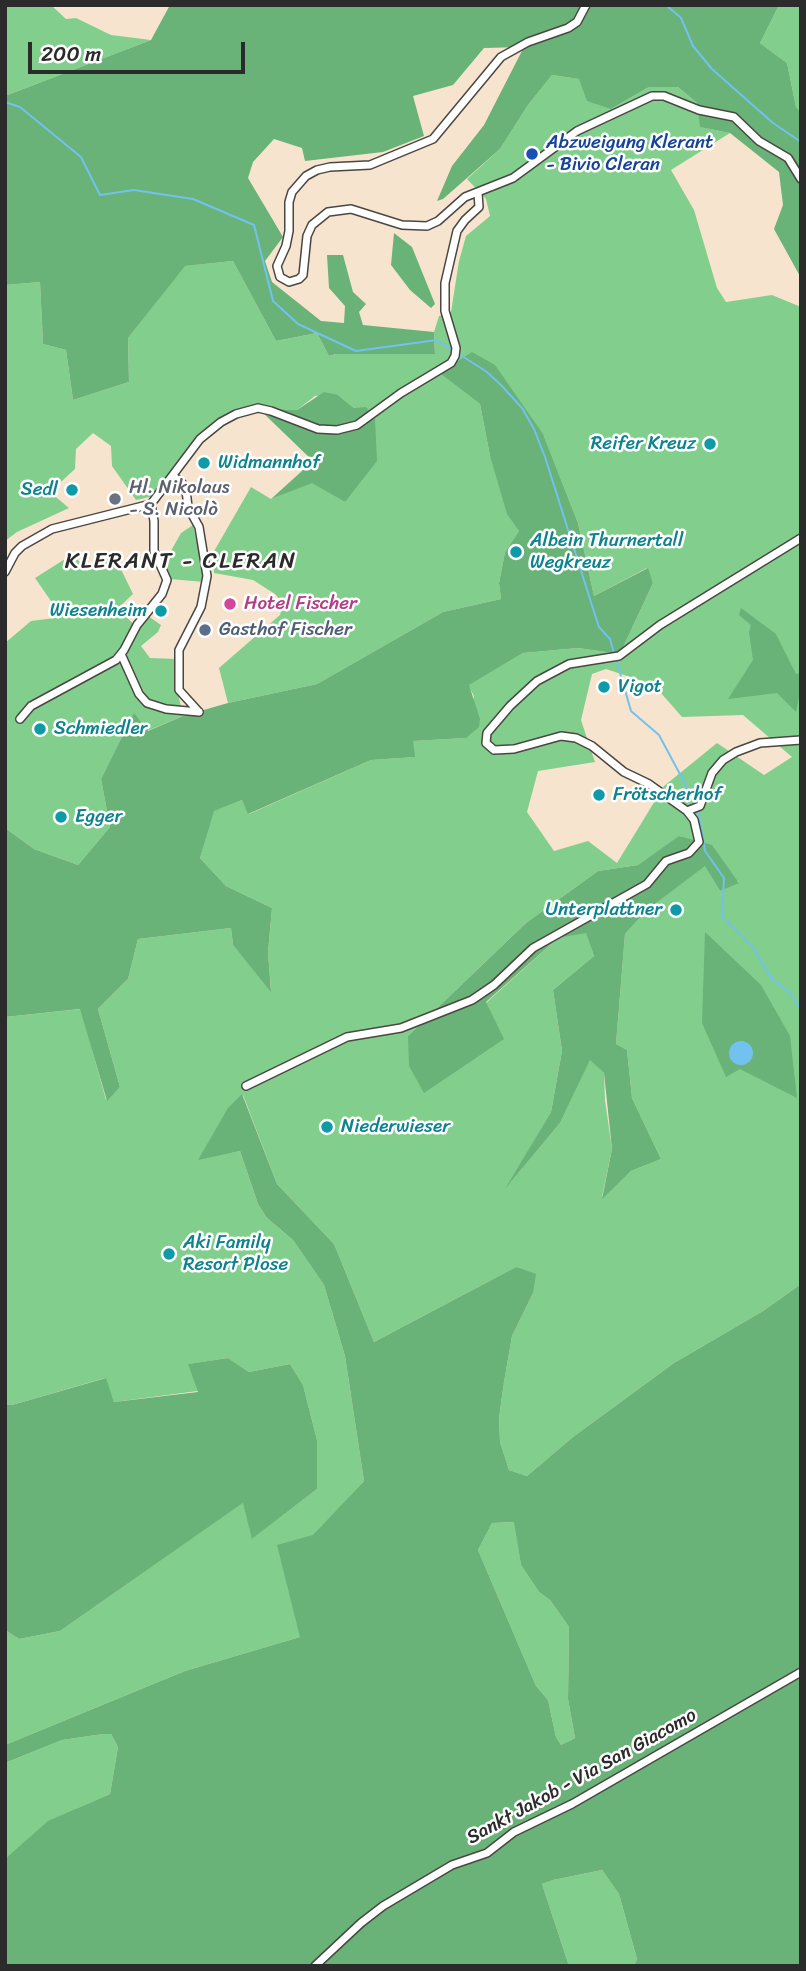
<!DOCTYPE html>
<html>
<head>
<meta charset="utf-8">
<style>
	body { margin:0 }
	#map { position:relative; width:806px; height:1971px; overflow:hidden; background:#f7e4ce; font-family:Sriracha,sans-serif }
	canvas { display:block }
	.frame { position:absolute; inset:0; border:7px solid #2b2b2b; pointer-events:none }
	.scale { position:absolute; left:28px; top:42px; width:217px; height:32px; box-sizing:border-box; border:4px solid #2b2b2b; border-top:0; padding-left:9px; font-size:21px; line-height:24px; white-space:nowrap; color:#2b2b2b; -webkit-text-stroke:5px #fff; paint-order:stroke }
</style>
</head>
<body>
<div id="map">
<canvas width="806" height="1971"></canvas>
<div class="frame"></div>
<div class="scale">200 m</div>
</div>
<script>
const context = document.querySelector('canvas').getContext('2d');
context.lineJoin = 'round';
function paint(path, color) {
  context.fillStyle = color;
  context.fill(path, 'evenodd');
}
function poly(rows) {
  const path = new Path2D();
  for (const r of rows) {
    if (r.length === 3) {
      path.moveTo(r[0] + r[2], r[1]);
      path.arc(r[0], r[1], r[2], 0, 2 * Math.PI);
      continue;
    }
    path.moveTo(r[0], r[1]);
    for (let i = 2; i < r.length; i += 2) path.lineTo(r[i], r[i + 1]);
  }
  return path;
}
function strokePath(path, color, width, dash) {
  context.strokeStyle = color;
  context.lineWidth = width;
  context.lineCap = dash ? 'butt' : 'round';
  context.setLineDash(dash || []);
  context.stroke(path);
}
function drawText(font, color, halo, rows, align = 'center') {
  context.font = font + ' Sriracha,sans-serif';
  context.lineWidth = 5;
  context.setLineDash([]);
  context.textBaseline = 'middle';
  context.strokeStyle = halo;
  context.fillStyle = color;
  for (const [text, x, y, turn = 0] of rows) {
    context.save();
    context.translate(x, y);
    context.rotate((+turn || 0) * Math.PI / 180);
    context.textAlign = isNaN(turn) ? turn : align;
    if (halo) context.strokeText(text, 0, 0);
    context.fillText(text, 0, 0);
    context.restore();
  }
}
paint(poly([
	[5,5,51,5,66,19,76,18,111,35,151,40,5,96],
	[779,5,801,5,801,112,796,107,787,63,760,43],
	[552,75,580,79,611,109,649,87,678,87,697,103,701,127,730,133,671,170,694,210,717,288,726,302,772,295,801,307,801,1284,763,1311,674,1363,573,1437,527,1476,509,1470,500,1442,499,1418,504,1382,512,1336,533,1293,516,1267,374,1342,334,1244,277,1184,243,1095,199,1159,240,1151,258,1204,267,1218,293,1240,324,1285,345,1356,364,1481,313,1536,300,1637,185,1671,5,1745,5,1630,19,1639,60,1631,244,1502,253,1538,317,1489,317,1440,303,1385,290,1364,249,1372,228,1358,189,1364,198,1391,114,1402,105,1378,12,1405,5,1404,5,1017,81,1009,106,1100,120,1087,98,1009,128,979,138,939,231,928,233,945,271,990,268,952,272,908,226,886,200,858,213,811,242,800,249,814,371,760,414,757,412,741,466,738,474,696,468,685,523,653,578,648,620,654,653,583,647,568,594,596,578,523,544,437,441,373,480,404,490,456,519,531,505,552,499,583,501,599,443,612,317,684,228,703,219,668,280,615,283,603,275,594,253,580,214,573,213,553,251,487,271,499,312,482,345,502,360,408,354,408,338,395,315,396,297,410,258,408,236,414,200,439,154,496,136,500,112,466,111,446,93,433,76,449,75,469,50,492,69,508,17,532,5,541,5,285,40,282,43,344,66,350,73,400,129,382,128,338,184,266,233,261,276,341,317,333,329,356,336,354,435,353,434,332,439,316,451,312,459,261,466,236,490,216,486,199,467,179,500,149,528,105],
	[606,669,654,685,682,717,743,715,792,757,764,775,717,743,664,786,617,863,588,841,554,851,527,812,538,771,595,762,581,720,592,674],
	[680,836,739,882,720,891,705,865,647,910,625,934,616,1044,627,1050,632,1098,661,1159,631,1171,602,1197,612,1149,605,1100,604,1073,590,1059,560,1123,509,1184,551,1112,562,1051,553,990,594,956,586,932,558,938,486,1003,408,1036,526,923,598,871,638,865],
	[193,525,204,574,204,582,170,579,163,565,181,533],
	[73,554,87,571,114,555,133,594,118,608,137,628,148,616,161,625,158,632,141,646,150,658,177,659,177,689,183,716,147,731,134,714,101,779,110,827,78,865,34,849,5,828,5,643,31,621,62,617,35,578],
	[515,1522,521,1565,539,1592,550,1600,569,1627,568,1699,575,1738,561,1745,556,1737,548,1700,536,1686,478,1550,492,1523],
	[103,1734,111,1734,118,1747,110,1794,78,1808,5,1859,5,1763,62,1740],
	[602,1870,619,1894,637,1959,634,1966,569,1966,542,1884,553,1880]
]), '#82cf8d');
paint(poly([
	[170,5,779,5,760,43,787,63,796,107,801,112,801,278,774,229,783,205,779,172,730,133,700,127,697,103,678,87,649,87,611,109,587,101,579,79,552,75,528,105,500,149,443,199,437,201,452,166,484,125,524,47,484,48,453,85,413,96,424,136,383,152,305,161,302,148,274,139,253,162,248,178,283,237,265,261,272,282,321,321,344,323,345,306,329,288,327,255,343,255,353,292,366,304,359,312,363,325,434,332,435,354,336,354,329,356,317,333,276,341,233,261,185,266,128,338,129,382,73,400,66,350,43,344,40,282,5,285,5,96,151,40],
	[394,233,412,247,435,304,431,308,410,290,391,265],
	[472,352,495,365,543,434,578,523,594,596,648,568,653,583,620,654,578,648,523,653,469,685,480,719,479,727,466,738,413,741,415,757,371,760,248,814,242,800,214,811,200,858,226,886,272,908,268,952,271,992,233,945,231,928,138,939,128,979,98,1009,120,1087,107,1101,80,1009,5,1017,5,828,34,849,78,865,110,827,101,779,134,713,148,731,183,716,228,703,317,684,443,612,501,599,499,583,505,552,519,531,507,514,490,456,480,404,440,373],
	[324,392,338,395,354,408,366,407,375,419,377,461,345,502,312,483,271,499,313,461,258,408,297,410],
	[741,608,776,634,796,674,801,673,801,688,796,712,777,693,728,699,753,660,749,632,751,625,739,615],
	[679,836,712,845,739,883,720,891,705,866,647,910,625,934,616,1044,627,1050,632,1098,661,1159,631,1171,602,1199,612,1149,604,1073,590,1060,560,1123,505,1189,551,1112,562,1051,553,990,594,956,586,933,558,938,486,1002,504,1039,424,1093,409,1066,408,1036,526,923,598,871,638,865],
	[705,932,761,985,790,1036,797,1098,740,1069,726,1077,702,1023],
	[242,1094,277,1184,334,1244,374,1342,516,1267,536,1274,533,1293,512,1336,504,1382,499,1418,500,1442,509,1470,527,1476,573,1437,674,1363,763,1311,801,1284,801,1966,634,1966,637,1959,619,1894,602,1870,553,1880,542,1884,569,1966,5,1966,5,1859,48,1821,110,1794,118,1747,111,1734,103,1734,62,1740,5,1763,5,1745,185,1671,300,1637,277,1545,313,1535,364,1481,345,1356,324,1285,293,1240,267,1218,258,1204,240,1151,198,1160,228,1108],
	[514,1522,521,1565,539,1592,550,1600,569,1627,568,1699,575,1738,561,1745,556,1737,548,1700,536,1686,478,1550,492,1523],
	[228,1358,249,1372,290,1364,303,1385,317,1440,317,1489,252,1539,243,1503,60,1631,19,1639,5,1630,5,1404,12,1405,106,1378,114,1402,198,1392,188,1364]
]), '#69b278');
paint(poly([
	[741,1053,12]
]), '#73c1ee');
strokePath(poly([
	[666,5,681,18,693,46,712,69,773,123,801,142],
	[5,102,20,107,81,157,100,195,134,190,193,199,254,225,273,301,298,324,356,351,437,340,454,351],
	[459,354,487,372,502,386,522,408,534,429,545,457,596,618,599,627,610,639,614,653],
	[616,659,631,711,659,735,696,804],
	[698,809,705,851,724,878,722,916,753,947,771,978,788,991,801,1009],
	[5,1347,5,1354]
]), '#73c1ee', 2);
const minor = poly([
	[586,5,577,22,568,28,528,42,501,57,433,139,370,165,330,167,317,170,306,176,292,192,289,202,289,231,286,246,277,266,280,277,289,282,299,279,303,275,307,236,312,225,328,212,351,209,402,225,427,226,438,221,465,197,513,178,577,131,652,96,664,96,699,110,734,117,759,141,788,158,801,179],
	[173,476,182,483,186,490,188,507,199,527,207,576,201,607,179,650,179,690,199,712],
	[5,572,15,553,22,546,52,529,151,504,200,439,221,422,236,414,258,408,271,411,318,429,337,430,357,425,401,393,451,363,455,356,456,348,445,311,445,283,457,231,465,220,479,207,478,193],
	[121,654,139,694,147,703,166,709,199,712],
	[20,719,31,706,116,660,124,650,137,625,162,594,167,580,154,551,154,521,151,504],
	[687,811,700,806,712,773,723,760,736,752,760,743,801,740],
	[246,1086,347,1037,401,1028,472,1000,494,985,533,948,647,884,666,861,689,853,699,842,694,820,687,811,649,784,624,772,592,746,576,738,561,736,514,749,494,750,486,743,487,733,510,706,537,681,569,664,619,656,660,625,801,538],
	[315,1966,361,1923,383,1906,452,1865,487,1853,514,1832,572,1804,801,1672]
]);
strokePath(minor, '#4a4743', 10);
strokePath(minor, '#fff', 7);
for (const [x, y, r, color] of [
	[532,154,7,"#1a4fb4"],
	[710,444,7,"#0f9aa8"],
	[204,463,7,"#0f9aa8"],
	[72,490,7,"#0f9aa8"],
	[115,499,7,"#6b7280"],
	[516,552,7,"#0f9aa8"],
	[230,604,7,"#d1479c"],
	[161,611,7,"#0f9aa8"],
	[205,630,7,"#5c6f8a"],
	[604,687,7,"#0f9aa8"],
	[40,729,7,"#0f9aa8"],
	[599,795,7,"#0f9aa8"],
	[61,817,7,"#0f9aa8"],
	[676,910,7,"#0f9aa8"],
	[327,1127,7,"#0f9aa8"],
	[169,1254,7,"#0f9aa8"]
]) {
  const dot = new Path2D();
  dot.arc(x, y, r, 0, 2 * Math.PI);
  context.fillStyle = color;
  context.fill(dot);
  strokePath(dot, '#fff', 2.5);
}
drawText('19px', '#164399', '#fff', [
	["Abzweigung Klerant",546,143],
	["- Bivio Cleran",546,165]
], 'left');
drawText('19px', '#0d838f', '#fff', [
	["Reifer Kreuz",696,444,"right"],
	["Widmannhof",218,463],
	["Sedl",58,490,"right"],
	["Albein Thurnertall",530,541],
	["Wegkreuz",530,563],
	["Wiesenheim",147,611,"right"],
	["Vigot",618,687],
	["Schmiedler",54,729],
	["Frötscherhof",613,795],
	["Egger",75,817],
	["Unterplattner",662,910,"right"],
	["Niederwieser",341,1127],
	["Aki Family",183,1243],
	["Resort Plose",183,1265]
], 'left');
drawText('19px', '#5b616d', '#fff', [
	["Hl. Nikolaus",129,488],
	["- S. Nicolò",129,510]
], 'left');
drawText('19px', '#b23c85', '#fff', [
	["Hotel Fischer",244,604]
], 'left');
drawText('19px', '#4e5e75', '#fff', [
	["Gasthof Fischer",219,630]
], 'left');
drawText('19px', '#2b2b2b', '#fff', [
	["Sankt Jakob - Via San Giacomo",582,1777,-29]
]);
context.letterSpacing = '2px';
drawText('23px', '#2b2b2b', '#fff', [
	["KLERANT - CLERAN",181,562]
]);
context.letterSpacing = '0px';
</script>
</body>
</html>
